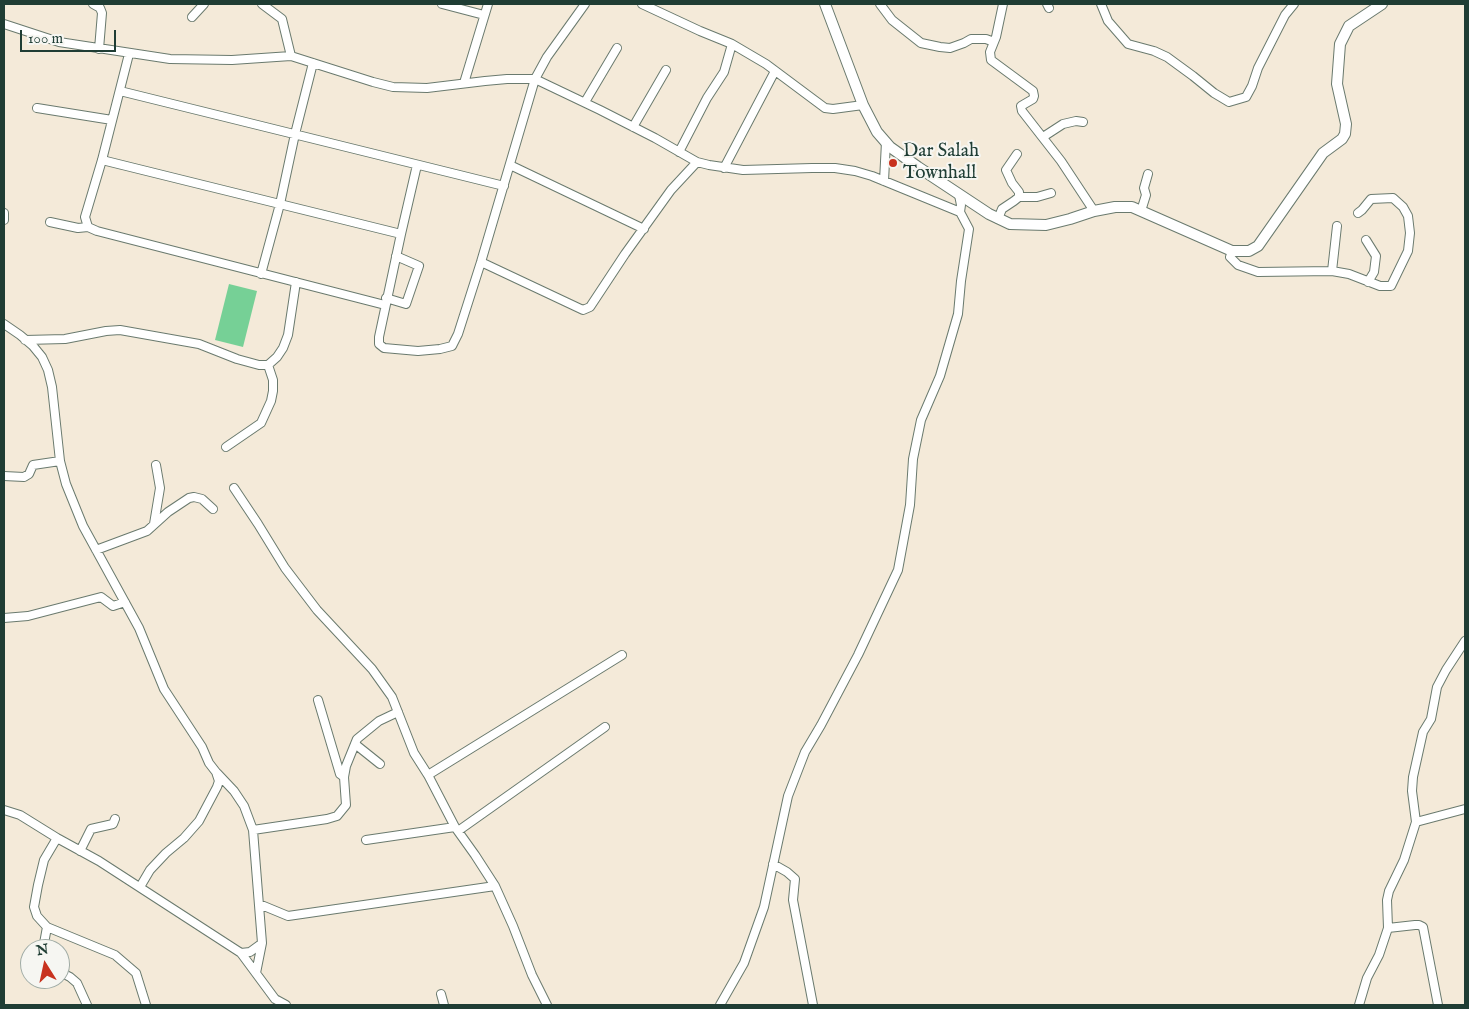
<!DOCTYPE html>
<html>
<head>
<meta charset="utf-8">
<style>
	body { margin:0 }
	#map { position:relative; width:1469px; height:1009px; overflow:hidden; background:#f4ead9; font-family:"IM FELL English",serif }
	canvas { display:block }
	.frame { position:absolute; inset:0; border:5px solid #1f3d34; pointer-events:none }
	.north { position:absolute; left:20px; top:939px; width:50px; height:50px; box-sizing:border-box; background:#f6f6f2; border:1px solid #a0aca6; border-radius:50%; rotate:350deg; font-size:14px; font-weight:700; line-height:20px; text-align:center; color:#1f3d34 }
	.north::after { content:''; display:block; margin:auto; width:18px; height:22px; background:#c8321e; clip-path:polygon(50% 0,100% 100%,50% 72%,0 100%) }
	.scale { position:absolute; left:20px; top:30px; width:96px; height:22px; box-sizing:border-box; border:2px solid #1f3d34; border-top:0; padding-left:6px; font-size:15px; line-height:18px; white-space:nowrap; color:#1f3d34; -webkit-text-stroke:4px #f6f6f2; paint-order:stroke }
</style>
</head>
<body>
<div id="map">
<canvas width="1469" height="1009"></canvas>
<div class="frame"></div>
<div class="north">N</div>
<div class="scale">100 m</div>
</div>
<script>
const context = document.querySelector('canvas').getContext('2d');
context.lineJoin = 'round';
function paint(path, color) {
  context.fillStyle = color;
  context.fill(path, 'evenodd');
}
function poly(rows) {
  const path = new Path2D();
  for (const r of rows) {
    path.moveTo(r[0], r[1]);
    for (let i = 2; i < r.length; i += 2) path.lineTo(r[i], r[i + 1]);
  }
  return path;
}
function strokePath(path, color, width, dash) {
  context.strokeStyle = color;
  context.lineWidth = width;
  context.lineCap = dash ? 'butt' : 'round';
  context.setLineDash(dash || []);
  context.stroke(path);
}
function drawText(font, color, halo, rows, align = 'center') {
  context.font = font + ' "IM FELL English",serif';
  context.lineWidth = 4;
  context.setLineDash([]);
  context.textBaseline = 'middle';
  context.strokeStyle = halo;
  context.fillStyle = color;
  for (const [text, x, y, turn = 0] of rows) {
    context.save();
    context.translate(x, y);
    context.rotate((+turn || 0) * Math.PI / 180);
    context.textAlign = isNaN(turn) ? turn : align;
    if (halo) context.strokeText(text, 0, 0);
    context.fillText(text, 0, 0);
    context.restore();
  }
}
paint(poly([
	[229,284,257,291,243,347,215,340]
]), '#76d096');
const street = poly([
	[93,4,100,8,102,13,99,49],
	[262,4,282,19,291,56],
	[442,4,484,15],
	[642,4,700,31,732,44,766,64,825,108,833,109,863,105],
	[880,4,892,20,921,43,940,47,950,48,964,43,971,39,986,39,994,42],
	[1003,4,996,37,990,52,991,60,1033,91,1034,96,1033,99,1021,106,1022,111,1061,161,1094,211],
	[1047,4,1049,8],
	[1101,4,1108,21,1128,44,1154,51,1167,57,1193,76,1214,93,1229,102,1246,97,1252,86,1258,68,1285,15,1294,4],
	[192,17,204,4],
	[4,24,59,42,170,59,232,60,291,56,373,82,393,87,427,88,485,81,507,79,535,79,600,110,655,138,697,162,709,165,743,170,812,168,835,168,855,171,872,176,960,212],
	[129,54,102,160,85,217,88,227,97,231,385,305],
	[464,83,488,4],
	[120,91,504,186],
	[585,102,617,48],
	[37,108,112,120],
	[633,127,666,70],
	[1043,137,1063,124,1076,121,1083,122],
	[679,152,707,98,724,72,732,44],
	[102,160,401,234],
	[417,165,401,234,379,337,379,344,384,348,418,351,440,349,452,346,458,334,481,262,535,79,547,57,585,4],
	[510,165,644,229],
	[724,168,775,71],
	[884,181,886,142],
	[1019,197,1037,197,1051,193],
	[1141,211,1146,195,1144,188,1148,174],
	[4,213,4,220],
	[998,219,1002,209,1014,201,1019,197,1019,192,1012,183,1006,170,1017,154],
	[50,222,78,228,88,227],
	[1366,240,1376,256,1374,272,1368,282],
	[1232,251,1230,257,1238,265,1258,272,1332,271,1349,274,1380,286,1391,286,1408,251,1410,233,1408,216,1403,207,1393,198,1371,199,1362,210,1358,213],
	[481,262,583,310,590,307,625,254,671,190,697,162],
	[1332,271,1337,226],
	[261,274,280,204,295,134,313,63],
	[386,298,406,304,419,266,396,256],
	[4,324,20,335,33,346,42,357,48,370,52,387,60,461,66,484,83,526,139,628,164,689,202,747,209,763,216,772,219,781,217,787,199,821,184,838,166,853,150,870,140,887],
	[25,340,65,339,106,331,120,330,199,344,237,359,259,365,268,365,277,357,283,348,288,335,296,282],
	[226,447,261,423,271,401,273,391,273,380,268,365],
	[4,476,24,477,29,474,33,465,60,461],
	[234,488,258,524,285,568,317,610,372,669,392,697,414,753,428,775,455,827,475,855,495,886,513,926,532,975,547,1005],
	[154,524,160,488,156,465],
	[96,550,147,531,168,512,189,498,194,497,202,499,213,509],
	[4,618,28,616,101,597,113,606,125,602],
	[318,700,340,774,344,777],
	[355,744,380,764],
	[217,773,234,791,244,806,253,830,262,943,256,973],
	[428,775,622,655],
	[4,810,20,815,57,838,99,861,241,953,275,999,286,1005],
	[1416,822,1465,809],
	[253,830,327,819,337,816,346,805,344,777,346,766,357,739,379,721,398,712],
	[458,831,605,727],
	[57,838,44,860,38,885,34,907,37,916,47,927,115,955,136,973,146,1005],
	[366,840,455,827],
	[80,851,91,829,113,824,115,819],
	[773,864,787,872,795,879,793,900,813,1005],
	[259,904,288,916,495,886],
	[1388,928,1415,925,1419,925,1423,927,1438,1005],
	[43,949,47,927],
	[241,953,250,952,261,944],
	[60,972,70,977,77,983,87,1005],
	[441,994,444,1005],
	[720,1005,744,963,764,907,788,796,805,752,821,725,858,655,898,570,910,505,913,459,921,420,940,376,958,314,961,281,969,229,960,212,961,205,959,195],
	[1359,1005,1367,978,1379,955,1388,928,1387,900,1389,891,1404,860,1416,822,1412,791,1413,777,1423,732,1431,719,1437,687,1446,670,1465,641]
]);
const secondary = poly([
	[825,4,863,105,877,132,890,147,918,167,989,214,1010,224,1046,225,1070,219,1094,211,1115,207,1132,207,1232,251,1249,251,1258,246,1323,153,1342,139,1345,134,1346,124,1337,84,1340,44,1349,26,1382,4]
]);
strokePath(street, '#6a7a6e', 10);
strokePath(secondary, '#6a7a6e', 12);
strokePath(street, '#fff', 8);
strokePath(secondary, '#fff', 10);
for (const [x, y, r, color] of [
	[893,163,5,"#c8321e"]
]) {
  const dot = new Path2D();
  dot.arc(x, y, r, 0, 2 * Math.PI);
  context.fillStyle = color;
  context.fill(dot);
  strokePath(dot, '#f6f6f2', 2);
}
drawText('19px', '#1f3d34', '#f6f6f2', [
	["Dar Salah",903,152],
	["Townhall",903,174]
], 'left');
</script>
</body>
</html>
